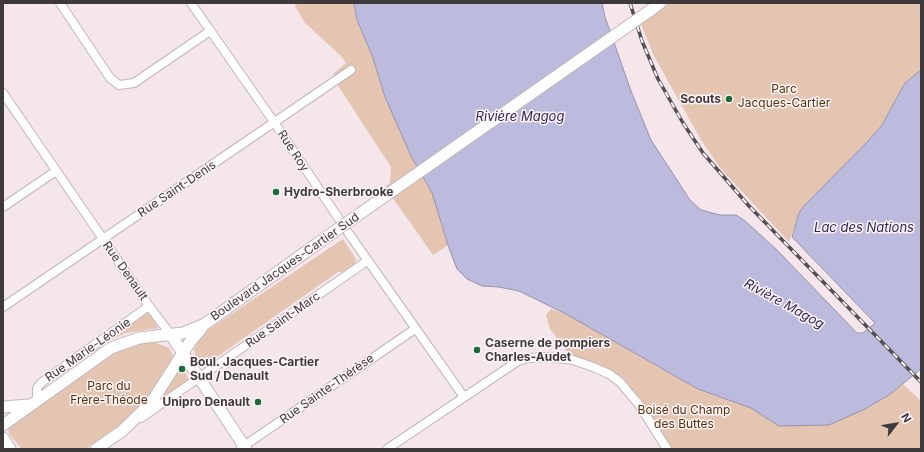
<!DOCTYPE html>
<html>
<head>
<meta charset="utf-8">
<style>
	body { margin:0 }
	#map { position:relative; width:924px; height:452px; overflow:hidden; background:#f4e6eb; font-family:Inter,sans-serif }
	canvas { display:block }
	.frame { position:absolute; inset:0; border:4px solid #3e393b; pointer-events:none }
	.north { position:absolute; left:876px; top:404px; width:40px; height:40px; -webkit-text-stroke:3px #fef5f8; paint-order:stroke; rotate:59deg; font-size:11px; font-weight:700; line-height:16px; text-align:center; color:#3e393b }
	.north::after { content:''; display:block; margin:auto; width:14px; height:18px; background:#3e393b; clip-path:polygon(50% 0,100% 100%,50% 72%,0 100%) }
</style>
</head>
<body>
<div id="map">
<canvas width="924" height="452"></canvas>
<div class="frame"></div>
<div class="north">N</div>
</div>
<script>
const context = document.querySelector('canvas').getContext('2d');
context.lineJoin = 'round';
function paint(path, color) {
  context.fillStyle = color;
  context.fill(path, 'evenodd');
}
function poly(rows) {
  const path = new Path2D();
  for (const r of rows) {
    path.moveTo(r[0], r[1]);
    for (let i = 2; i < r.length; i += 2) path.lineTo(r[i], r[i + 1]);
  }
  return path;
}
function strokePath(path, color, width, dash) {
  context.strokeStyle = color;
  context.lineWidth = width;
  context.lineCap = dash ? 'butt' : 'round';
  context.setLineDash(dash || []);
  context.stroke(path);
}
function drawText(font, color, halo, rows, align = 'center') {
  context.font = font + ' Inter,sans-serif';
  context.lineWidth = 3;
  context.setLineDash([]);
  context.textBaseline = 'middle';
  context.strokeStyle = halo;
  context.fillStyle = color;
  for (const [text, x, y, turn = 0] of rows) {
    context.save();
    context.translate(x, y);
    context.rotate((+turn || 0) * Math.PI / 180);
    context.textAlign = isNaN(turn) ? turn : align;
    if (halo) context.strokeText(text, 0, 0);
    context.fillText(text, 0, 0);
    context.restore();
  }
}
paint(poly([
	[296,3,354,3,357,20,373,58,385,97,411,156,432,193,448,245,433,255,385,187,390,183,391,167,335,81,337,79,333,74,346,63,341,56,305,23,295,6],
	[669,3,921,3,921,70,905,83,882,125,869,140,804,206,799,213,789,242,721,169,701,140,654,56,641,24],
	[343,239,356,259,355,265,345,272,338,272,214,359,204,362,196,357,194,349,205,332],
	[551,309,566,314,698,389,751,408,780,426,865,409,889,395,903,384,921,401,921,449,667,449,620,382,573,360,550,329,546,315],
	[146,313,150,314,158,328,126,333,102,344],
	[151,341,169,348,174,357,156,393,128,419,86,449,22,449,9,434,8,427,100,359,125,346],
	[181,365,189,380,155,405]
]), '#e4c5b1');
const water = poly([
	[354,3,602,3,605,17,631,91,651,140,690,200,701,210,720,215,736,215,744,220,776,249,857,333,863,333,875,323,792,237,799,213,804,206,869,140,882,125,905,83,921,70,921,369,889,395,865,409,829,425,779,426,751,408,698,389,566,314,519,291,499,287,482,286,467,279,457,269,448,245,432,193,411,156,385,97,373,58,357,20,354,3]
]);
paint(water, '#bcbadd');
strokePath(water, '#9693ac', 1);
const street = poly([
	[60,3,110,78,119,85,134,83,210,31],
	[191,3,274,122,347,231,464,397],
	[3,93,149,306,171,335],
	[3,207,56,171],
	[3,307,351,70],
	[37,399,37,388,42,382,149,306],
	[141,418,367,261],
	[241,448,415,329],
	[387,449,518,361,529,358,548,357,573,360,593,367,609,374,620,382,640,406,667,449]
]);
const secondary = poly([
	[648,12,660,3],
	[171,335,246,449],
	[3,407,29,405],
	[3,425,111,348,139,338,183,333,205,324,328,236],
	[3,438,10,449],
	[96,449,122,431,151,403,190,342,202,328]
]);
strokePath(street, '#c3b5bb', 10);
strokePath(secondary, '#c3b5bb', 13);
strokePath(street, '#fff', 8);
strokePath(secondary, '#fff', 11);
const rail = poly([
	[630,3,642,41,658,79,683,123,703,153,749,206,921,382]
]);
strokePath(rail, '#554f51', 3.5);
strokePath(rail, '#fef5f8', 2, [6]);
const secondaryBridge = poly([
	[328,236,648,12]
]);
strokePath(secondaryBridge, '#c3b5bb', 13, []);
strokePath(secondaryBridge, '#fff', 11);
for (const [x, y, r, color] of [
	[729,99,4,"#1a6a3a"],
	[276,192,4,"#1a6a3a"],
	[477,350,4,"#1a6a3a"],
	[182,369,4,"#1a6a3a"],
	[258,402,4,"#1a6a3a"]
]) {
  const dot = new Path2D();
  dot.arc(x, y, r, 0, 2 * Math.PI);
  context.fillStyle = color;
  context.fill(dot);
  strokePath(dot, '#fef5f8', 1.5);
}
drawText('12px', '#5a2f09', '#fef5f8', [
	["Parc",784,89],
	["Jacques-Cartier",784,103],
	["Parc du",109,386],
	["Frère-Théode",109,400],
	["Boisé du Champ",684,410],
	["des Buttes",684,424]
]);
drawText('bold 12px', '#3e393b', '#fef5f8', [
	["Scouts",721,99,"right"],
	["Hydro-Sherbrooke",284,192],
	["Caserne de pompiers",485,343],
	["Charles-Audet",485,357],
	["Boul. Jacques-Cartier",190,362],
	["Sud / Denault",190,376],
	["Unipro Denault",250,402,"right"]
], 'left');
drawText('12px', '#3e393b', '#fef5f8', [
	["Rue Roy",293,151,57],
	["Rue Saint-Denis",177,189,-34],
	["Boulevard Jacques-Cartier Sud",285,267,-35],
	["Rue Denault",125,271,55],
	["Rue Saint-Marc",283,320,-35],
	["Rue Marie-Léonie",88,350,-35],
	["Rue Sainte-Thérèse",327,389,-35]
]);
drawText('italic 13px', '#2f2755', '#fef5f8', [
	["Rivière Magog",520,117],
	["Lac des Nations",864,228],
	["Rivière Magog",784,304,29]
]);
</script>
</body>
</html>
